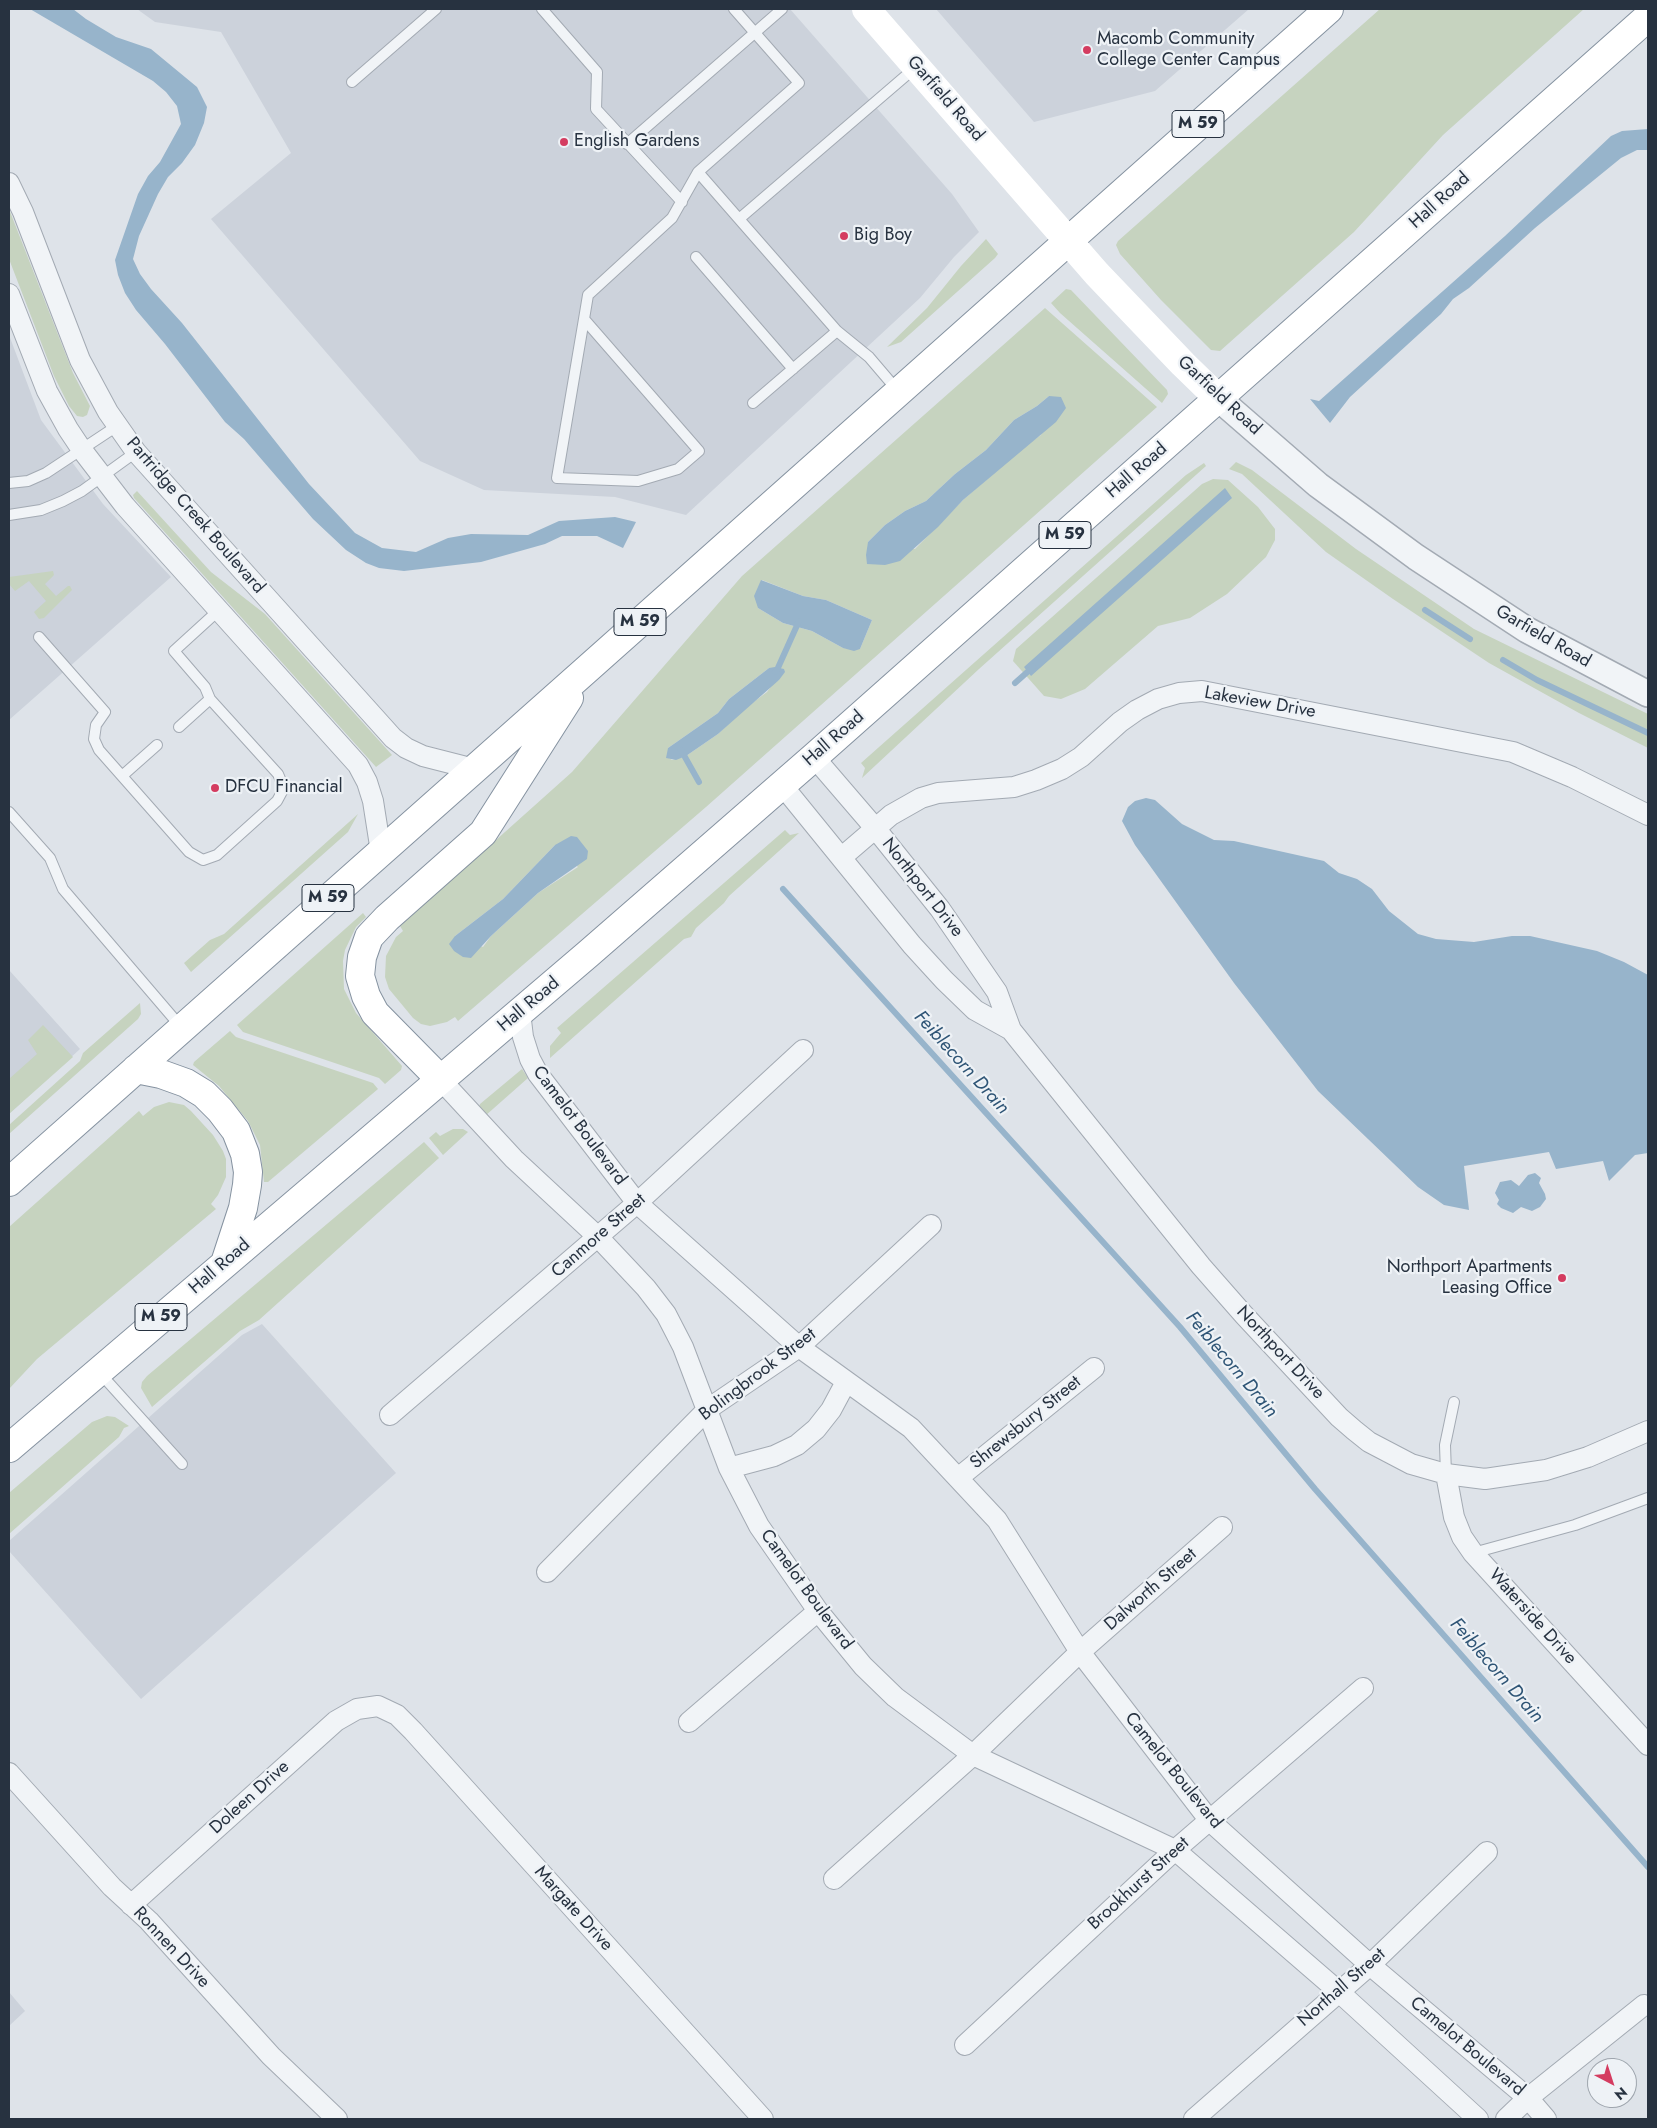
<!DOCTYPE html>
<html>
<head>
<meta charset="utf-8">
<style>
	body { margin:0 }
	#map { position:relative; width:1657px; height:2128px; overflow:hidden; background:#dee3e9; font-family:Jost,sans-serif }
	canvas { display:block }
	.frame { position:absolute; inset:0; border:10px solid #273240; pointer-events:none }
	.north { position:absolute; left:1587px; top:2058px; width:50px; height:50px; box-sizing:border-box; background:#eef2f6; border:1px solid #9ea5ad; border-radius:50%; rotate:140deg; font-size:14px; font-weight:700; line-height:20px; text-align:center; color:#273240 }
	.north::after { content:''; display:block; margin:auto; width:18px; height:22px; background:#d43c60; clip-path:polygon(50% 0,100% 100%,50% 72%,0 100%) }
</style>
</head>
<body>
<div id="map">
<canvas width="1657" height="2128"></canvas>
<div class="frame"></div>
<div class="north">N</div>
</div>
<script>
const context = document.querySelector('canvas').getContext('2d');
context.lineJoin = 'round';
function paint(path, color) {
  context.fillStyle = color;
  context.fill(path, 'evenodd');
}
function poly(rows) {
  const path = new Path2D();
  for (const r of rows) {
    path.moveTo(r[0], r[1]);
    for (let i = 2; i < r.length; i += 2) path.lineTo(r[i], r[i + 1]);
  }
  return path;
}
function strokePath(path, color, width, dash) {
  context.strokeStyle = color;
  context.lineWidth = width;
  context.lineCap = dash ? 'butt' : 'round';
  context.setLineDash(dash || []);
  context.stroke(path);
}
function drawText(font, color, halo, rows, align = 'center') {
  context.font = font + ' Jost,sans-serif';
  context.lineWidth = 4.5;
  context.setLineDash([]);
  context.textBaseline = 'middle';
  context.strokeStyle = halo;
  context.fillStyle = color;
  for (const [text, x, y, turn = 0] of rows) {
    context.save();
    context.translate(x, y);
    context.rotate((+turn || 0) * Math.PI / 180);
    context.textAlign = isNaN(turn) ? turn : align;
    if (halo) context.strokeText(text, 0, 0);
    context.fillText(text, 0, 0);
    context.restore();
  }
}
paint(poly([
	[137,9,790,9,952,194,979,232,954,257,920,298,686,515,615,497,484,490,420,461,211,219,291,153,221,32,155,22],
	[936,9,1249,9,1155,91,1034,122],
	[9,335,41,420,103,504,171,577,9,720],
	[9,970,80,1049,9,1114],
	[262,1324,396,1473,141,1699,9,1551,9,1541,242,1335],
	[9,1992,25,2011,9,2026]
]), '#ccd2db');
paint(poly([
	[1380,9,1584,9,1443,135,1354,232,1220,351,1211,350,1161,300,1120,254,1116,245,1118,241],
	[9,209,73,373,90,406,87,415,83,417,77,416,69,406,54,376,9,259],
	[986,239,998,254,995,258,901,342,887,347,927,308,961,266],
	[1066,289,1071,290,1167,390,1168,394,1162,403,1060,313,1051,303],
	[1045,308,1157,407,706,807,458,1021,455,1017,447,1022,430,1026,421,1024,413,1018,389,989,385,977,386,956,396,937,403,931,400,926,572,772,742,576],
	[1049,396,1041,435,1026,445,963,500,915,549,868,542,885,525,905,511,926,501,955,474,986,450,1014,420,1037,406],
	[762,580,803,596,826,600,872,620,860,649,843,648,812,631,783,623,758,608,759,586],
	[769,668,779,680,774,682,767,692,744,709,718,734,686,756,672,760,669,758,668,748,718,713,729,699],
	[555,845,578,867,538,893,491,936,483,947,455,936,503,899],
	[1236,462,1252,470,1356,549,1474,629,1648,714,1648,748,1579,713,1489,663,1393,599,1326,552,1242,474,1229,469],
	[1204,463,1206,466,979,669,862,778,865,768,861,763,1186,475],
	[1213,479,1228,480,1258,507,1275,529,1275,540,1266,557,1227,594,1190,618,1158,626,1085,689,1061,699,1044,696,1013,661,1016,649,1202,484],
	[137,491,211,572,265,614,392,755,376,767,134,498,133,495],
	[53,571,54,575,45,584,56,596,68,586,70,586,72,590,44,618,39,619,34,612,46,601,29,581,15,591,9,584,9,577],
	[358,814,348,832,191,972,184,963,210,940,224,934],
	[785,830,790,835,799,833,729,896,724,903,696,928,691,937,684,939,550,1058,550,1046,561,1033,557,1028],
	[363,913,366,917,356,927,345,950,343,961,344,989,356,1013,402,1066,401,1070,385,1084,379,1078,243,1032,237,1025],
	[140,1003,141,1014,138,1019,9,1134,9,1125,80,1061,83,1053],
	[43,1025,73,1057,9,1114,9,1079,37,1054,28,1040],
	[230,1031,236,1037,373,1083,378,1089,268,1182,264,1182,260,1145,248,1121,219,1086,193,1065,194,1062],
	[522,1069,528,1078,485,1116,479,1107,480,1104],
	[169,1102,184,1105,191,1111,213,1135,223,1151,226,1159,226,1177,218,1195,211,1204,216,1209,37,1359,9,1389,9,1227,139,1111,143,1116,154,1107],
	[453,1129,463,1129,468,1132,443,1155,429,1138,436,1132,440,1136],
	[424,1142,439,1158,259,1320,240,1331,152,1407,141,1388,142,1382,147,1376],
	[107,1416,115,1417,129,1426,124,1428,119,1437,9,1534,9,1493,92,1422]
]), '#c6d3bf');
paint(poly([
	[30,9,73,9,86,19,116,37,151,49,197,87,207,107,204,123,195,145,182,163,168,177,158,194,139,236,133,259,140,274,151,289,182,323,309,484,355,533,382,548,416,552,448,538,471,534,528,535,559,521,615,517,636,522,623,548,597,536,562,536,545,544,481,562,404,571,379,568,366,563,346,550,313,519,244,439,225,422,165,344,136,310,125,293,118,275,115,260,138,194,148,176,160,162,181,124,177,106,166,92,153,81],
	[1648,129,1648,150,1637,150,1621,158,1535,228,1469,288,1453,299,1441,314,1350,397,1330,423,1310,399,1319,401,1505,236,1611,136,1622,131],
	[1049,396,1061,397,1066,408,1056,422,963,500,938,527,900,561,885,565,867,564,866,555,868,542,885,525,905,511,926,501,955,474,986,450,1014,420,1037,406],
	[1225,488,1232,498,1031,676,1024,667],
	[761,580,803,596,826,600,872,620,860,649,854,651,843,648,812,631,783,623,758,608,754,596],
	[775,667,784,669,785,672,779,680,718,734,686,756,676,760,666,758,668,748,718,713,729,699,769,668],
	[1146,798,1155,800,1182,824,1214,840,1234,841,1324,861,1339,873,1357,879,1372,889,1389,911,1418,934,1436,939,1474,942,1512,936,1530,936,1597,951,1624,962,1648,975,1648,1153,1635,1155,1609,1181,1603,1161,1556,1169,1549,1152,1464,1166,1469,1210,1444,1205,1418,1187,1318,1091,1234,983,1135,845,1122,821,1128,807,1135,801],
	[571,836,577,837,588,851,587,859,538,893,491,936,471,958,463,957,454,951,449,944,455,936,503,899,555,845],
	[1535,1173,1541,1178,1539,1183,1545,1194,1546,1199,1540,1207,1532,1211,1521,1207,1513,1213,1501,1208,1497,1204,1499,1200,1495,1193,1500,1182,1511,1180,1519,1186,1528,1175]
]), '#97b4cb');
strokePath(poly([
	[1425,610,1470,639],
	[1503,660,1537,680,1648,733],
	[775,672,777,670,799,621],
	[1015,683,1033,667],
	[681,750,699,782],
	[783,889,1180,1327,1315,1489,1648,1867]
]), '#97b4cb', 6);
const service = poly([
	[542,9,597,72,596,109,682,202],
	[352,82,436,9],
	[627,144,782,9],
	[698,172,799,83,734,9],
	[696,257,793,369],
	[584,319,699,451,678,469,638,481,557,478,584,319,588,295,672,218,698,172,739,219],
	[898,391,869,357,837,331,739,219,916,67],
	[753,403,837,331],
	[9,483,28,481,46,473,117,426],
	[9,515,41,510,63,501,82,491,136,452],
	[39,637,105,712,96,725,94,739,99,750,189,852,203,860,217,855,277,801,284,788,278,774,210,699,205,687,174,651,219,610],
	[179,727,210,699],
	[122,776,157,745],
	[9,812,50,858,63,889,181,1027],
	[99,1372,182,1464],
	[1446,1474,1445,1445,1454,1402],
	[1473,1553,1575,1525,1648,1498]
]);
const minor = poly([
	[9,183,23,212,80,360,108,412,136,452,393,738,406,748,423,756,474,769],
	[9,294,47,391,68,429,82,450,125,506,358,765,367,782,373,801,381,852],
	[814,757,875,828,940,909,997,992,1011,1030,1201,1266,1244,1315,1339,1417,1354,1430,1369,1442,1411,1464,1446,1474,1485,1479,1546,1470,1588,1457,1648,1431],
	[782,785,912,945,944,980,975,1010,1011,1030],
	[842,857,891,815,921,798,938,793,1014,787,1036,780,1062,769,1081,757,1120,722,1137,710,1158,699,1179,693,1202,691,1513,752,1572,777,1648,815],
	[520,1012,523,1037,530,1059,538,1074,637,1203,799,1347,911,1428,997,1520,1080,1652,1210,1821,1370,1965,1528,2098,1546,2119],
	[440,1079,514,1159,598,1237,646,1288,666,1314,683,1347,729,1468,759,1526,818,1611,863,1666,895,1697,973,1755,1175,1850,1338,1991,1478,2119],
	[390,1415,637,1203,803,1050],
	[729,1468,774,1456,797,1445,816,1429,831,1410,846,1382],
	[1446,1474,1454,1517,1462,1537,1473,1553,1648,1745],
	[958,1478,1094,1368],
	[547,1572,708,1409,799,1347,931,1225],
	[689,1722,818,1611],
	[9,1773,112,1887,149,1921,271,2056,337,2119],
	[834,1879,973,1755,1080,1652,1222,1527],
	[131,1905,336,1721,357,1709,378,1706,397,1715,413,1731,763,2119],
	[965,2045,1175,1850,1363,1688],
	[1194,2119,1370,1965,1487,1852],
	[1506,2119,1528,2098,1644,2005]
]);
const tertiary = poly([
	[1219,399,1318,485,1416,557,1527,630,1648,694]
]);
const trunk = poly([
	[136,1069,161,1074,186,1083,204,1094,220,1110,236,1131,245,1154,248,1172,247,1185,243,1208,225,1263],
	[440,1079,375,1013,366,996,360,976,362,957,369,937,387,918,483,833,569,698],
	[9,1182,585,671,1329,9],
	[9,1448,588,954,814,757,1648,17]
]);
strokePath(service, '#a3aab3', 12);
strokePath(minor, '#a3aab3', 22);
strokePath(tertiary, '#a3aab3', 28);
strokePath(trunk, '#8592a0', 30);
strokePath(service, '#f1f4f7', 10);
strokePath(minor, '#f1f4f7', 20);
strokePath(tertiary, '#f1f4f7', 25);
strokePath(poly([
	[866,9,1097,274,1183,364,1219,399]
]), '#fff', 28);
strokePath(trunk, '#fff', 28);
for (const [x, y, r, color] of [
	[1087,50,5,"#d43c60"],
	[564,142,5,"#d43c60"],
	[844,236,5,"#d43c60"],
	[215,788,5,"#d43c60"],
	[1562,1278,5,"#d43c60"]
]) {
  const dot = new Path2D();
  dot.arc(x, y, r, 0, 2 * Math.PI);
  context.fillStyle = color;
  context.fill(dot);
  strokePath(dot, '#eef2f6', 2);
}
for (const [x, y, w] of [
	[1198,124,52],
	[1065,535,52],
	[640,622,52],
	[328,898,52],
	[161,1317,52]
]) {
  const box = new Path2D();
  box.roundRect(x - w / 2, y - 13.5, w, 27, 4);
  context.fillStyle = '#eef2f6';
  context.fill(box);
  strokePath(box, '#273240', 1);
}
drawText('bold 16px', '#273240', null, [
	["M 59",1198,124],
	["M 59",1065,535],
	["M 59",640,622],
	["M 59",328,898],
	["M 59",161,1317]
]);
drawText('18px', '#273240', '#eef2f6', [
	["Macomb Community",1097,40],
	["College Center Campus",1097,61],
	["English Gardens",574,142],
	["Big Boy",854,236],
	["DFCU Financial",225,788],
	["Northport Apartments",1552,1268,"right"],
	["Leasing Office",1552,1289,"right"]
], 'left');
drawText('18px', '#273240', '#eef2f6', [
	["Garfield Road",945,99,49],
	["Hall Road",1440,201,-42],
	["Garfield Road",1219,396,43],
	["Hall Road",1137,471,-41],
	["Partridge Creek Boulevard",195,516,49],
	["Garfield Road",1543,637,30],
	["Lakeview Drive",1260,703,10],
	["Hall Road",834,739,-41],
	["Northport Drive",922,888,52],
	["Hall Road",529,1005,-40],
	["Camelot Boulevard",579,1126,53],
	["Canmore Street",599,1236,-41],
	["Hall Road",220,1267,-41],
	["Northport Drive",1280,1353,47],
	["Bolingbrook Street",758,1375,-37],
	["Shrewsbury Street",1026,1423,-39],
	["Camelot Boulevard",806,1590,54],
	["Dalworth Street",1151,1590,-41],
	["Waterside Drive",1532,1617,48],
	["Camelot Boulevard",1173,1771,51],
	["Doleen Drive",250,1798,-42],
	["Brookhurst Street",1139,1884,-42],
	["Margate Drive",573,1909,48],
	["Ronnen Drive",171,1948,47],
	["Northall Street",1342,1988,-41],
	["Camelot Boulevard",1467,2047,40]
]);
drawText('italic 19px', '#2f5576', '#eef2f6', [
	["Feiblecorn Drain",961,1063,48],
	["Feiblecorn Drain",1231,1365,50],
	["Feiblecorn Drain",1496,1671,49]
]);
</script>
</body>
</html>
